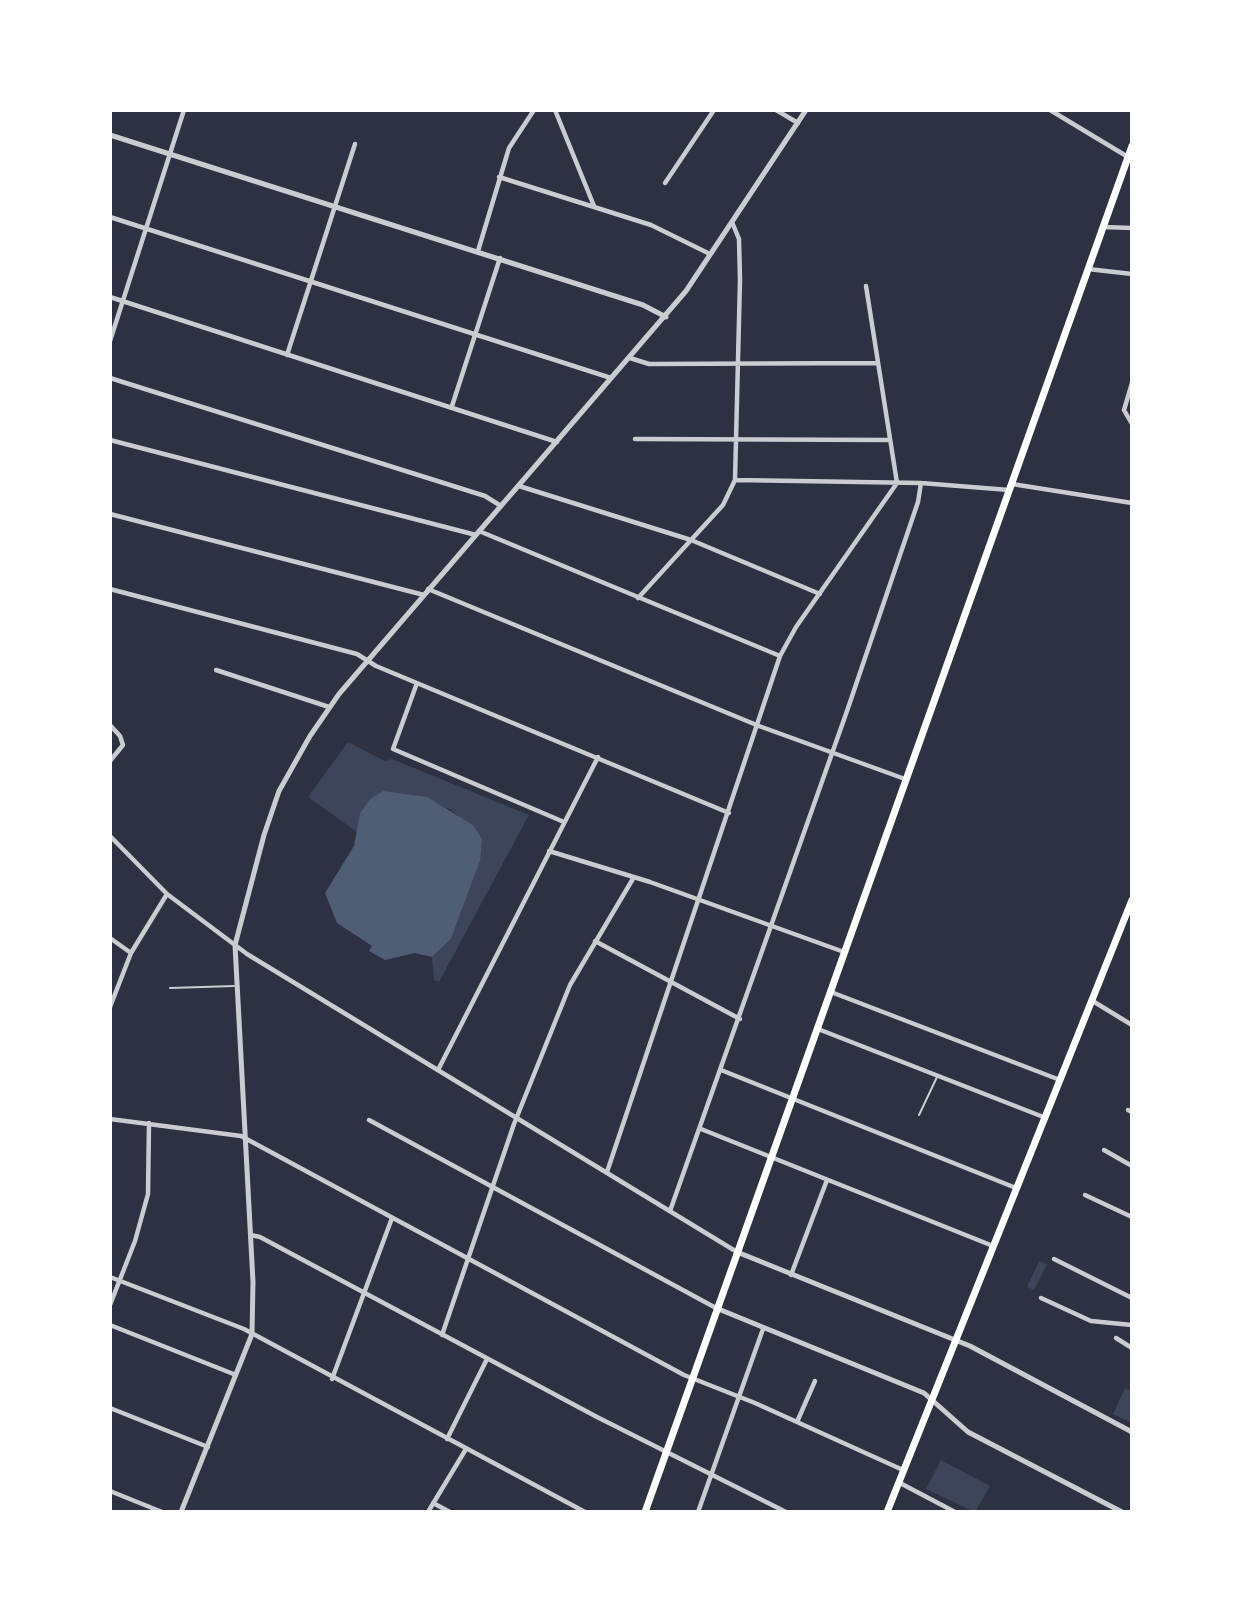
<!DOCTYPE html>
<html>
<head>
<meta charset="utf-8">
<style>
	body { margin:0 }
	#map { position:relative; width:1242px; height:1622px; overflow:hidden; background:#2d3142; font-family:Ubuntu,sans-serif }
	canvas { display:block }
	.frame { position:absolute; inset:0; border:112px solid #fff; pointer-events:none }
</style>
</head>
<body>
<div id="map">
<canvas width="1242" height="1622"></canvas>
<div class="frame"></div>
</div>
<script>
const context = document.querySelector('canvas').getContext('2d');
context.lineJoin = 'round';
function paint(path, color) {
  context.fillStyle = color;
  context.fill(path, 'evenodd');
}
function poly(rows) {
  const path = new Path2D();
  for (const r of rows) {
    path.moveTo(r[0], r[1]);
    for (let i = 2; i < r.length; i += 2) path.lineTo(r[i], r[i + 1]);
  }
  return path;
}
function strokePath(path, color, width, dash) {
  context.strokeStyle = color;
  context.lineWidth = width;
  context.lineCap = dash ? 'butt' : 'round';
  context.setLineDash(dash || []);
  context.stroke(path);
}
paint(poly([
	[348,742,385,761,392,759,529,815,439,982,434,980,432,957,451,939,480,861,459,816,450,809,383,791,370,799,360,813,357,832,308,797],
	[1039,1261,1047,1264,1034,1290,1027,1287],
	[1125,1388,1132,1391,1132,1423,1113,1414],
	[941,1460,990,1486,975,1512,926,1489]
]), '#3c4559');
paint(poly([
	[383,791,427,797,473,825,482,839,480,861,451,939,432,957,415,953,385,960,369,951,372,946,337,923,325,893,354,846,360,813,370,799]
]), '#4f5d75');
strokePath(poly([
	[170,988,234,986],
	[919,1115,937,1077]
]), '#caccd0', 2);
strokePath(poly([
	[555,110,594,206],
	[776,110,798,123],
	[1050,110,1128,157],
	[499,177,651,225,710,254],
	[665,183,714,110],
	[110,217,611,378],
	[1103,227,1132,228],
	[478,251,509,148,534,110],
	[1088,269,1132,274],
	[110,297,557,442],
	[110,341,184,110],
	[287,355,355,144],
	[630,358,649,364,878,363],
	[110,378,485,496,501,506],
	[1132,383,1124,410,1132,424],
	[452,406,500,258],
	[635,439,890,440],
	[110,440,476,535],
	[735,480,921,483,1009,490],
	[1012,484,1132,503],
	[519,486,691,540,820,594],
	[110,514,424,595],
	[479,531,780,656],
	[110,589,357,654,376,666,729,813],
	[428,589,759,726,905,779],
	[638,598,723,505,735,480,740,280,739,239,732,222],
	[216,670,329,707],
	[417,683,393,749,564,822],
	[110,725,120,736,123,745,110,761],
	[110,836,167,894,247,954,737,1252],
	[549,851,650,882,844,952],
	[110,938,131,953],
	[595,941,740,1019],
	[831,992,1060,1080],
	[1091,1000,1132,1025],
	[110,1007,131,953,167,894],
	[818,1029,1046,1118],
	[438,1070,598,757],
	[721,1070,1016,1188],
	[1128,1110,1132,1112],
	[110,1119,241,1136,684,1375,755,1403,903,1470],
	[369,1120,716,1308],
	[701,1129,993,1246],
	[1104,1150,1132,1166],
	[607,1172,780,656,796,627,897,483,866,286],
	[1085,1195,1132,1217],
	[670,1211,847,711,918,502,921,483],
	[251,1235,260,1237,597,1417,786,1512],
	[1054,1259,1132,1298],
	[791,1275,827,1180],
	[110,1277,244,1329,585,1512],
	[1041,1298,1091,1321,1132,1325],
	[110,1305,135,1241,148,1194,149,1123],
	[110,1325,236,1375],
	[442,1335,514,1124,570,985,634,877],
	[1116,1338,1132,1348],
	[332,1379,392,1218],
	[110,1408,208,1447],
	[797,1422,815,1381],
	[447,1439,487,1359],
	[900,1483,955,1512],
	[110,1491,162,1512],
	[433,1503,450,1512],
	[428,1512,466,1449],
	[698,1512,763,1329]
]), '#caccd0', 4.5);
strokePath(poly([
	[110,135,643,305,666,317],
	[737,1252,970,1346,1132,1432],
	[716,1308,924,1393,968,1432,1122,1512],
	[181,1512,252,1334,253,1282,235,945,264,835,279,791,310,736,339,694,686,291,806,110]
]), '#caccd0', 5);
strokePath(poly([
	[645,1512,1132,146],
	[887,1512,1132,900]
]), '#fff', 7);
</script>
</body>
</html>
